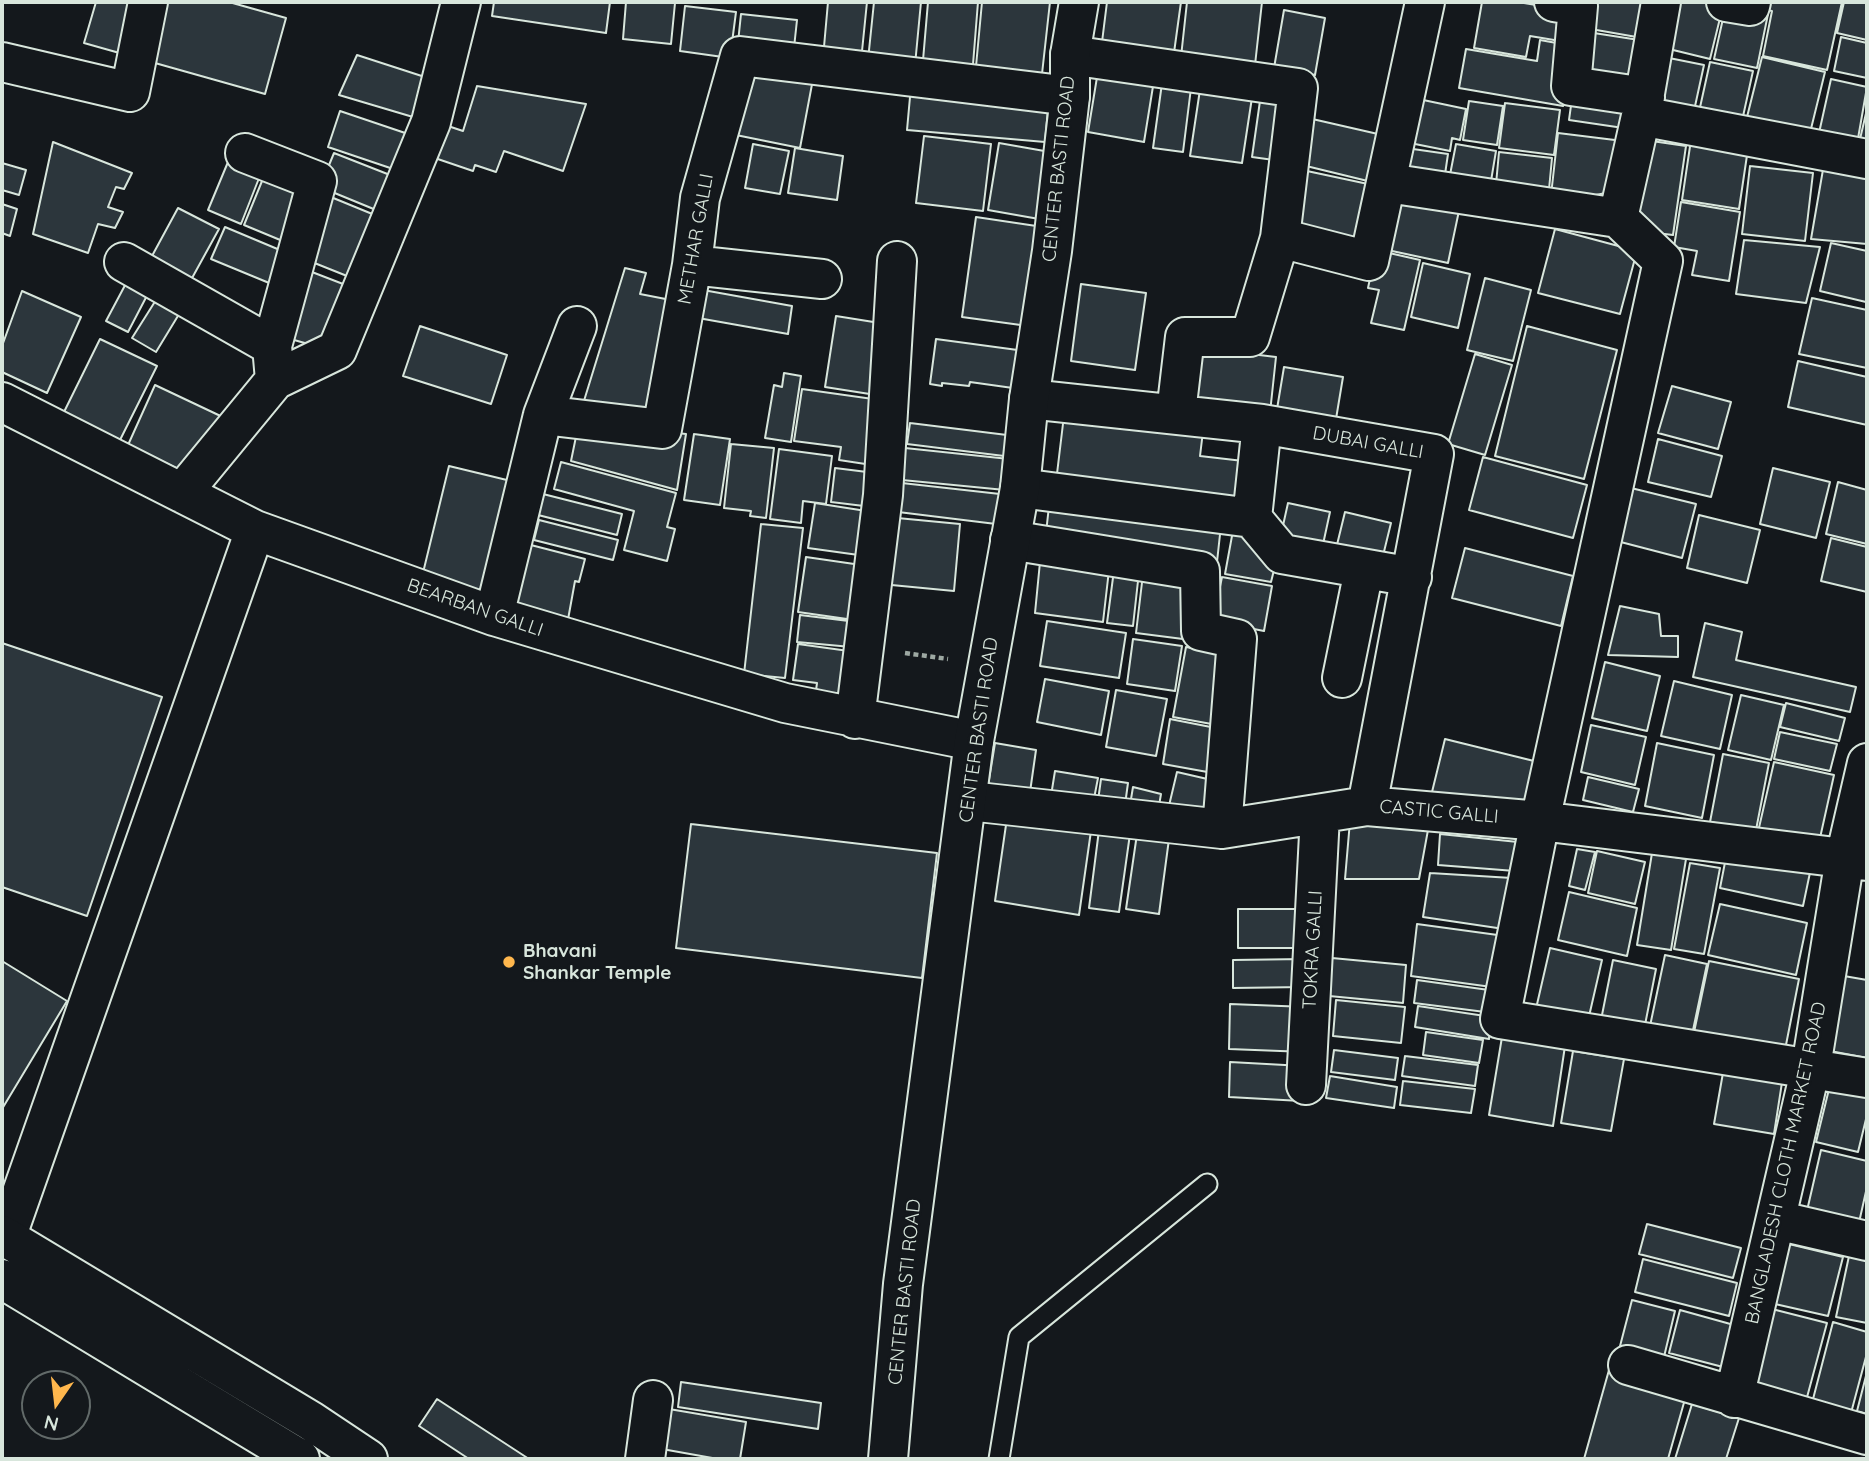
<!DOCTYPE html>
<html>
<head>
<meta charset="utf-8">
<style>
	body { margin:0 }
	#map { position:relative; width:1869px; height:1461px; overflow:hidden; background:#14181c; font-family:Quicksand,sans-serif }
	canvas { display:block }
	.frame { position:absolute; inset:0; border:4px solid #d8e6dc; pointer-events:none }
	.north { position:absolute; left:21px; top:1370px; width:70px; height:70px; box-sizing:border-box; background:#14181c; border:2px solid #626a69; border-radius:50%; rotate:194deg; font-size:19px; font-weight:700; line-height:28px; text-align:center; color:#d8e6dc }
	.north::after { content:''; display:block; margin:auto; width:24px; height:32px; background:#ffb74d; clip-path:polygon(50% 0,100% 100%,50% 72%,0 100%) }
</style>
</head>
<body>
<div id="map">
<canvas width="1869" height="1461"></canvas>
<div class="frame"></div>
<div class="north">N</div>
</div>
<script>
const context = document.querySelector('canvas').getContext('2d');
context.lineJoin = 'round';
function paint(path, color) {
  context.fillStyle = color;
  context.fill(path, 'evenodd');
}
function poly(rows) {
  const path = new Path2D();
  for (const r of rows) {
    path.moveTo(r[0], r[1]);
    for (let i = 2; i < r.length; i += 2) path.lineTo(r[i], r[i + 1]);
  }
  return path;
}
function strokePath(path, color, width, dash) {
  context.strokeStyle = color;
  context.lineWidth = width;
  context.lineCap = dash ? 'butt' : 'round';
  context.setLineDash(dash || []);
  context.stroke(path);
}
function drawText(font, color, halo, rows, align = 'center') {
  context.font = font + ' Quicksand,sans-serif';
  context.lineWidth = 5;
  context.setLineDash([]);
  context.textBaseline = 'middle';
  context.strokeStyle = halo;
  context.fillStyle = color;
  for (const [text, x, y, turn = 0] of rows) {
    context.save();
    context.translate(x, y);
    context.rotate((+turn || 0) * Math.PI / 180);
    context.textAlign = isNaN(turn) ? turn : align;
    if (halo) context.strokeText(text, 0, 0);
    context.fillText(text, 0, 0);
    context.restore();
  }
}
const building = poly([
	[96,2,229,2,286,18,265,94,84,43,96,2],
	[494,2,610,2,606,33,492,16,494,2],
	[626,2,675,3,671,44,623,39,626,2],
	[828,2,867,2,861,61,823,58,828,2],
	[874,2,921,2,915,65,868,60,874,2],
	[928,2,978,2,972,77,922,72,928,2],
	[982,2,1050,2,1041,83,975,77,982,2],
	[1107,2,1181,2,1173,60,1101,50,1107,2],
	[1187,2,1262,2,1254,74,1180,66,1187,2],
	[1482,2,1518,2,1572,11,1566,42,1530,36,1526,57,1474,48,1482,2],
	[1590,2,1656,2,1648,39,1585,28,1590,2],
	[1680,2,1706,2,1723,6,1710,59,1669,49,1680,2],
	[1756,2,1842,2,1827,70,1763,56,1772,11,1755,8,1756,2],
	[1844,2,1867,2,1867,40,1837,33,1844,2],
	[1726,5,1768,14,1757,68,1714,59,1726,5],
	[685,6,736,12,730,58,680,51,685,6],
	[1284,10,1325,18,1315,75,1274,68,1284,10],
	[741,14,797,20,793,57,737,52,741,14],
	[1581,31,1652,42,1644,93,1573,82,1581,31],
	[1841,37,1867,43,1867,78,1834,71,1841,37],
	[1540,40,1573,46,1563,106,1459,88,1466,49,1537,61,1540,40],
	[357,55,431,79,413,117,339,95,357,55],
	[1659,56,1704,65,1692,120,1648,110,1659,56],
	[1762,57,1825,72,1808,141,1745,125,1762,57],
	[1710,62,1753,71,1740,130,1697,121,1710,62],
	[1099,65,1155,74,1144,142,1088,132,1099,65],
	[744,66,813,79,800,148,731,134,744,66],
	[1163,76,1192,80,1183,152,1153,148,1163,76],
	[1831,79,1867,87,1856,150,1817,142,1831,79],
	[1201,83,1253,91,1242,163,1190,156,1201,83],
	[477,86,586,104,563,171,504,151,496,172,475,165,473,171,426,155,436,122,463,131,477,86],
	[911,86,1049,98,1045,142,907,130,911,86],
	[1262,87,1290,91,1281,161,1252,157,1262,87],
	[1573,91,1640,100,1637,130,1569,120,1573,91],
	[1409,97,1466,109,1460,140,1452,138,1450,151,1400,141,1409,97],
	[1469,101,1503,106,1497,145,1463,140,1469,101],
	[1505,103,1560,110,1554,155,1499,148,1505,103],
	[1867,109,1867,154,1857,152,1867,109],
	[340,111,417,137,405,173,328,147,340,111],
	[1308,118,1391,137,1380,184,1298,164,1308,118],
	[1558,133,1623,141,1616,191,1550,204,1558,133],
	[1692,133,1749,142,1739,209,1682,200,1692,133],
	[924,136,991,144,983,211,916,203,924,136],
	[1645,140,1686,146,1673,235,1648,232,1637,206,1645,140],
	[53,142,132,173,124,189,116,187,108,207,123,212,115,228,98,224,88,253,33,234,53,142],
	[999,143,1050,152,1039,219,988,210,999,143],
	[753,144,789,151,780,194,745,188,753,144],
	[1456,144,1496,151,1489,193,1448,185,1456,144],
	[1399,147,1448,154,1444,181,1396,175,1399,147],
	[795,148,843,156,837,200,788,193,795,148],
	[233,150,265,163,241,224,208,210,233,150],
	[1499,152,1552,158,1548,200,1495,195,1499,152],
	[334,153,390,175,376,210,320,187,334,153],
	[1825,158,1867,165,1867,244,1811,239,1825,158],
	[2,163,26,170,19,195,2,190,2,163],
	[269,164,310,181,285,242,244,225,269,164],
	[1750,166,1813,173,1805,241,1742,234,1750,166],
	[1307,171,1382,187,1368,251,1294,235,1307,171],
	[1390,190,1460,206,1448,263,1378,248,1390,190],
	[326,195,382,218,357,280,302,258,326,195],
	[1681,202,1740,212,1729,281,1692,275,1697,251,1674,247,1681,202],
	[2,204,17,209,10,236,2,233,2,204],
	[178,208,219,229,186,289,146,267,178,208],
	[976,217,1043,227,1028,326,962,317,976,217],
	[225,227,287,253,274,285,211,259,225,227],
	[1555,229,1637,251,1620,314,1538,293,1555,229],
	[1744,240,1820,247,1806,303,1736,294,1744,240],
	[1831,243,1867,251,1866,302,1820,291,1831,243],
	[1376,250,1420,260,1404,330,1371,323,1379,290,1368,288,1376,250],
	[1423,263,1470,274,1458,328,1411,317,1423,263],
	[299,267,356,289,326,349,287,338,299,267],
	[625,268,646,273,640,294,681,302,658,416,583,404,625,268],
	[131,274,152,286,128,332,106,321,131,274],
	[1485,278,1531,290,1513,361,1467,350,1485,278],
	[1081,284,1146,293,1135,370,1071,361,1081,284],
	[703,290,792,306,788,334,698,318,703,290],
	[22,291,81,317,47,393,2,372,2,346,22,291],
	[161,292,184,306,156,352,132,338,161,292],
	[1812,298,1867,310,1867,368,1799,354,1812,298],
	[836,316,886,324,876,395,825,387,836,316],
	[420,326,507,355,491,404,403,376,420,326],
	[1527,326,1617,350,1584,479,1495,456,1527,326],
	[100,339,157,366,119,442,63,414,100,339],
	[936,339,1025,351,1020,389,970,382,969,386,942,383,942,386,930,384,936,339],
	[1200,348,1276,357,1269,422,1193,413,1200,348],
	[1475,354,1512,365,1485,455,1448,444,1475,354],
	[1798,361,1867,377,1867,425,1788,407,1798,361],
	[1284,367,1343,377,1335,425,1276,415,1284,367],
	[784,373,801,376,791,442,765,438,774,385,782,387,784,373],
	[155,385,229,420,180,470,128,445,155,385],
	[1672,386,1731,402,1718,449,1658,433,1672,386],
	[802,389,880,400,872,465,839,460,841,447,794,441,802,389],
	[1065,407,1204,423,1200,456,1252,462,1247,508,1056,482,1065,407],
	[579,422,686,434,677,490,571,461,579,422],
	[910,423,1007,435,1004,456,907,444,910,423],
	[694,434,730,439,720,505,684,500,694,434],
	[1658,439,1722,456,1711,497,1648,482,1658,439],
	[731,444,774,448,766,518,750,516,751,511,724,508,731,444],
	[905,448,1009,459,1005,490,902,480,905,448],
	[779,449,832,456,826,504,803,501,801,523,770,519,779,449],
	[1483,457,1587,485,1573,538,1469,510,1483,457],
	[561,462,676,493,667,527,675,529,667,561,624,550,634,511,554,489,561,462],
	[449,466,511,481,484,596,421,581,449,466],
	[835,468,875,473,872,507,831,502,835,468],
	[1773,468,1830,482,1816,538,1760,524,1773,468],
	[893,482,1000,494,996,524,890,511,893,482],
	[1838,482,1867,490,1867,544,1826,534,1838,482],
	[1627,487,1696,504,1682,558,1613,540,1627,487],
	[543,494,622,514,617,535,538,515,543,494],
	[1050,497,1222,516,1217,562,1045,542,1050,497],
	[815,503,879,513,873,557,808,548,815,503],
	[1288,503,1330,512,1322,549,1280,539,1288,503],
	[1345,512,1391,523,1380,568,1334,557,1345,512],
	[1699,515,1760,530,1747,583,1687,568,1699,515],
	[887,517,960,524,954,591,881,584,887,517],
	[539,520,618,540,613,560,534,540,539,520],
	[761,524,803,528,785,678,744,674,761,524],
	[1234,525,1278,554,1271,582,1225,574,1234,525],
	[1831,538,1867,547,1867,592,1821,581,1831,538],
	[527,544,585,559,579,582,575,581,567,625,509,609,527,544],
	[1465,548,1573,576,1561,626,1452,598,1465,548],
	[806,557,868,566,861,621,798,612,806,557],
	[1040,562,1109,570,1103,622,1035,613,1040,562],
	[1114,570,1139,572,1133,626,1107,623,1114,570],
	[1143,574,1190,580,1183,639,1136,633,1143,574],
	[1222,577,1272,586,1264,631,1213,621,1222,577],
	[1620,606,1659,614,1661,636,1678,636,1678,657,1608,655,1620,606],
	[800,615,865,623,862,648,797,642,800,615],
	[1047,621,1126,633,1119,678,1040,666,1047,621],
	[1705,623,1742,632,1736,660,1856,687,1850,712,1693,677,1705,623],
	[1133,639,1182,646,1175,691,1127,684,1133,639],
	[2,643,162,697,87,916,2,887,2,643],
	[798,644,856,652,848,710,814,705,817,683,793,680,798,644],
	[1186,647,1229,655,1217,725,1173,717,1186,647],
	[1605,662,1660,676,1647,731,1592,718,1605,662],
	[1045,679,1109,691,1101,735,1037,722,1045,679],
	[1674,681,1732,695,1720,749,1661,736,1674,681],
	[1116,690,1167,699,1156,756,1106,747,1116,690],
	[1741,695,1784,705,1771,760,1728,750,1741,695],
	[1786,703,1845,718,1839,741,1780,727,1786,703],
	[1170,719,1221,729,1213,773,1163,764,1170,719],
	[1591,725,1646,737,1635,785,1581,772,1591,725],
	[1780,732,1837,744,1830,771,1774,759,1780,732],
	[1445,739,1538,762,1527,804,1432,792,1445,739],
	[995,743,1036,750,1029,799,987,792,995,743],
	[1657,743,1714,755,1702,818,1645,806,1657,743],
	[1723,754,1769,763,1756,830,1710,822,1723,754],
	[1774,762,1834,775,1818,847,1758,832,1774,762],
	[1055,771,1098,778,1092,809,1050,802,1055,771],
	[1177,772,1216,781,1207,823,1167,814,1177,772],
	[1588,777,1639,789,1633,812,1583,800,1588,777],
	[1101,779,1128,783,1124,812,1097,808,1101,779],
	[1133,787,1161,794,1157,817,1129,811,1133,787],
	[1007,818,1091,831,1079,915,995,901,1007,818],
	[1350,821,1428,830,1419,879,1345,879,1350,821],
	[691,824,937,853,922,978,676,948,691,824],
	[1099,830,1130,834,1119,912,1089,908,1099,830],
	[1137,834,1169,839,1159,914,1126,909,1137,834],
	[1440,834,1518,842,1515,871,1438,865,1440,834],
	[1728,847,1812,863,1803,906,1720,888,1728,847],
	[1577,849,1595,852,1585,890,1569,886,1577,849],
	[1597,851,1645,862,1635,904,1588,893,1597,851],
	[1652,853,1686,859,1671,950,1637,945,1652,853],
	[1690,863,1720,868,1704,954,1674,949,1690,863],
	[1430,873,1512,878,1504,929,1423,917,1430,873],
	[1569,892,1637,908,1627,956,1558,940,1569,892],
	[1720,904,1807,923,1796,975,1708,955,1720,904],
	[1238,909,1305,909,1305,948,1238,948,1238,909],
	[1417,924,1505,936,1499,988,1411,976,1417,924],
	[1550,948,1602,960,1587,1025,1535,1013,1550,948],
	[1665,955,1707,964,1692,1035,1650,1026,1665,955],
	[1332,958,1406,965,1403,1003,1329,996,1332,958],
	[1304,959,1304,987,1233,988,1233,960,1304,959],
	[1613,960,1656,969,1644,1030,1601,1020,1613,960],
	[2,961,67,1001,2,1109,2,961],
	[1709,961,1799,979,1784,1055,1693,1037,1709,961],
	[1844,976,1867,980,1867,1058,1830,1051,1844,976],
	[1417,980,1496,991,1493,1013,1414,1003,1417,980],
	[1336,1000,1405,1007,1401,1043,1333,1036,1336,1000],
	[1230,1004,1307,1007,1306,1052,1229,1049,1230,1004],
	[1418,1006,1492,1017,1489,1039,1415,1027,1418,1006],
	[1426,1032,1483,1040,1479,1063,1423,1055,1426,1032],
	[1502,1037,1565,1046,1553,1126,1489,1115,1502,1037],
	[1334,1050,1398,1058,1395,1080,1331,1072,1334,1050],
	[1573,1051,1624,1059,1611,1131,1561,1123,1573,1051],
	[1405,1056,1478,1065,1475,1086,1402,1076,1405,1056],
	[1230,1062,1303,1066,1301,1101,1229,1097,1230,1062],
	[1724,1067,1783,1076,1774,1134,1714,1124,1724,1067],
	[1330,1076,1397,1087,1394,1108,1326,1098,1330,1076],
	[1403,1081,1475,1089,1471,1113,1400,1105,1403,1081],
	[1831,1081,1867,1090,1867,1115,1858,1152,1816,1142,1831,1081],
	[1821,1150,1867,1161,1867,1187,1858,1227,1806,1215,1821,1150],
	[1647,1224,1741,1248,1733,1278,1639,1254,1647,1224],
	[1789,1244,1843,1257,1828,1316,1775,1304,1789,1244],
	[1849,1256,1867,1260,1867,1323,1836,1317,1849,1256],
	[1643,1259,1737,1283,1729,1316,1635,1292,1643,1259],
	[1632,1300,1675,1311,1663,1361,1619,1350,1632,1300],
	[1772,1309,1827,1323,1806,1401,1751,1385,1772,1309],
	[1680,1310,1734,1325,1723,1367,1669,1353,1680,1310],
	[1833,1322,1867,1332,1867,1353,1851,1413,1812,1403,1833,1322],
	[1609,1370,1687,1392,1668,1459,1584,1459,1609,1370],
	[1867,1372,1867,1414,1857,1411,1867,1372],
	[681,1382,821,1403,818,1429,678,1407,681,1382],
	[437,1399,529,1459,469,1459,419,1426,437,1399],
	[1692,1404,1739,1418,1726,1459,1675,1459,1692,1404],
	[669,1409,746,1422,740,1459,718,1459,662,1449,669,1409]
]);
paint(building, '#2c363c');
strokePath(building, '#d8e6dc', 2);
const lane = poly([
	[999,1459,1019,1337,1207,1184]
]);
const street = poly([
	[1554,2,1578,6,1571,86,1645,97],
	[1726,2,1750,6,1751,2],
	[1070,55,1298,88,1280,238,1250,337,1185,337,1176,413],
	[2,62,130,92,148,2],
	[1641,116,1867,159],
	[245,153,317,181,272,346,275,380],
	[1388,183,1618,218,1663,261,1540,821,1500,1019,1867,1078],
	[1618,218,1641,116,1661,2],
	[1280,238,1369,261,1425,2],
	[124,262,272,346],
	[692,265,822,279],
	[1029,399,1262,424,1434,454,1367,806],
	[2,402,255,530,494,616,785,703,974,741],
	[543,415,577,326],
	[1262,424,1252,518,1282,554,1412,577],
	[1020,488,1252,518],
	[182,493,275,380,337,350,431,122,461,2],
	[1010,540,1200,571,1201,631,1237,639,1222,829],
	[494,616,543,415,662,429,692,265,700,198,740,56,1070,96],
	[1342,678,1364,570],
	[855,719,883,495,897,261],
	[969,801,1222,829,1367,806,1540,821,1867,861],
	[1306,1085,1320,815],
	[1776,1220,1867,1241],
	[6,1238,255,530],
	[1628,1365,1867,1435],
	[1734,1398,1811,1067,1845,858,1867,763],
	[645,1459,653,1400]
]);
const secondary = poly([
	[888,1459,903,1284,974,741,1020,488,1029,399,1052,251,1070,96,1070,55,1079,2]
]);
const primary = poly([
	[2,1235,311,1421,368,1459],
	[2,1279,300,1459]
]);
strokePath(lane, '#d8e6dc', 23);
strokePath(street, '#d8e6dc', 42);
strokePath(secondary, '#d8e6dc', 42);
strokePath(primary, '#d8e6dc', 42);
strokePath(poly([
	[905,653,948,659]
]), '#9da8a2', 4.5, [5, 3.5]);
strokePath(lane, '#14181c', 19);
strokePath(street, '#14181c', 38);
strokePath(secondary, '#14181c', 38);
strokePath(primary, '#14181c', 38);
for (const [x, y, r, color] of [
	[509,962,7,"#ffb74d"]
]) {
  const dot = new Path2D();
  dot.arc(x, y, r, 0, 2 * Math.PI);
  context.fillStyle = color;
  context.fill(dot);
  strokePath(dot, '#14181c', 2.5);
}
drawText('19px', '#d8e6dc', '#14181c', [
	["CENTER BASTI ROAD",1059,169,-84],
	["METHAR GALLI",696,239,-80],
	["DUBAI GALLI",1368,443,10],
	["BEARBAN GALLI",475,608,19],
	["CENTER BASTI ROAD",979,730,-82],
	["CASTIC GALLI",1439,812,5],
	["TOKRA GALLI",1313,950,-87],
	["BANGLADESH CLOTH MARKET ROAD",1786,1163,-78],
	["CENTER BASTI ROAD",905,1292,-84]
]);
drawText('bold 19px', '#d8e6dc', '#14181c', [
	["Bhavani",523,951],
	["Shankar Temple",523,973]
], 'left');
</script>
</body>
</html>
